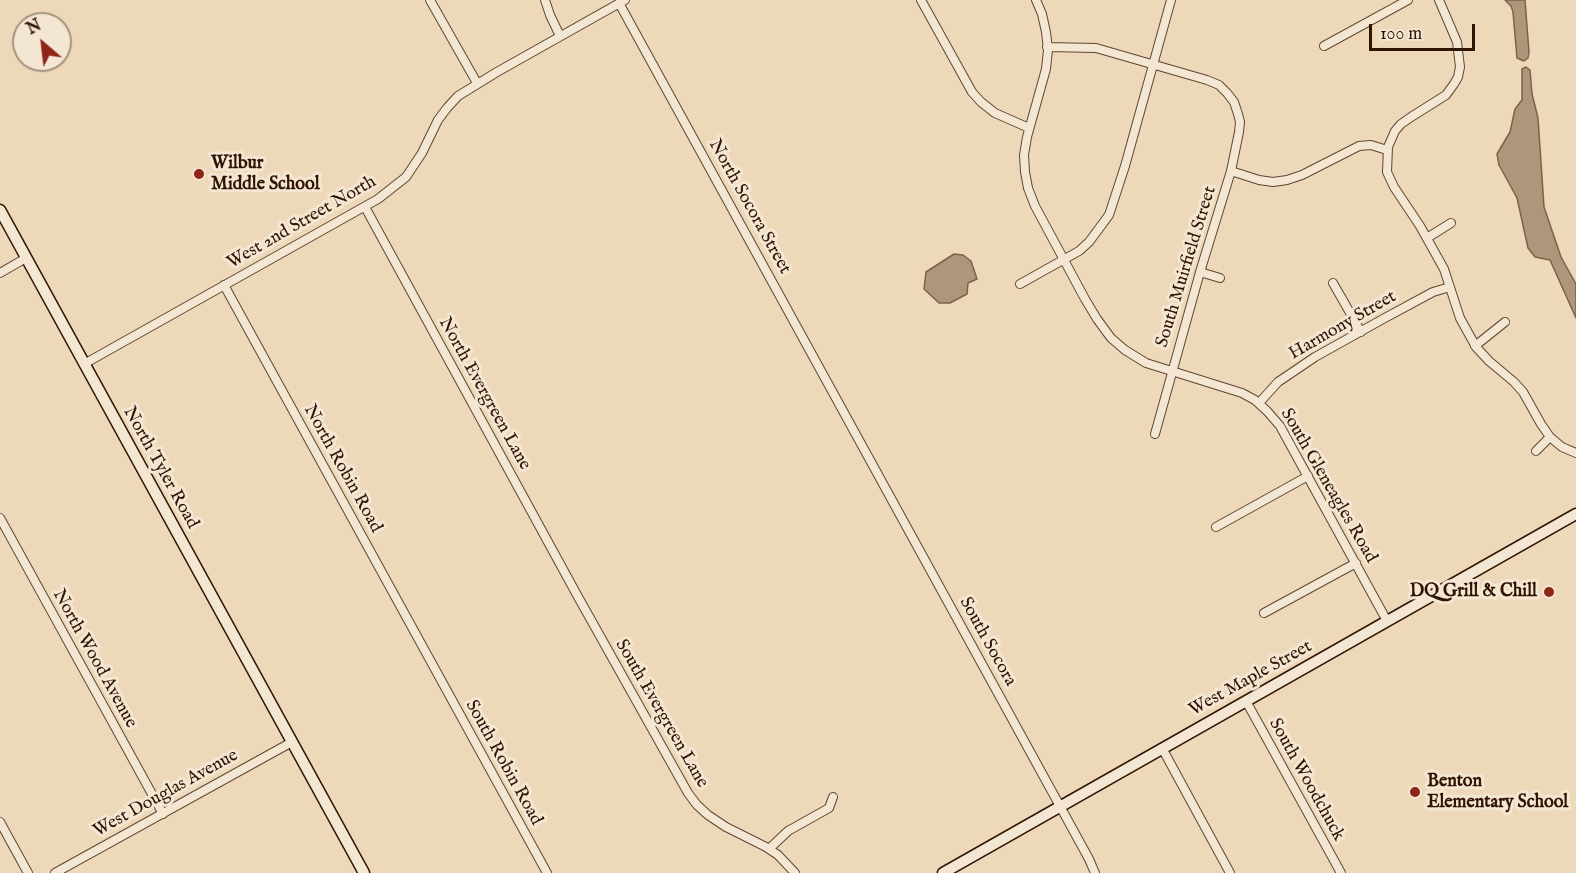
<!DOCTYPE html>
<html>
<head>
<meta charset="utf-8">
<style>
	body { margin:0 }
	#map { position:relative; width:1576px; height:873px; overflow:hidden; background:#edd9b9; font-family:"IM FELL English",serif }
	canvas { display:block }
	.north { position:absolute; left:12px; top:12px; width:60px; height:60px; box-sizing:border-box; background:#f3e6d2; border:2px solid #a5927f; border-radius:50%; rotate:332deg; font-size:16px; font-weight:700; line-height:24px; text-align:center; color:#301402 }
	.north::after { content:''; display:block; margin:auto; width:21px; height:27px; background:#8f2418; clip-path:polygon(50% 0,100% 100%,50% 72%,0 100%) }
	.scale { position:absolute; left:1369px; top:24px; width:106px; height:27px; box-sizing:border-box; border:3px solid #301402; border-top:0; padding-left:8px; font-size:18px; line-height:21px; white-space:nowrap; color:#301402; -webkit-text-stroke:4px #f3e6d2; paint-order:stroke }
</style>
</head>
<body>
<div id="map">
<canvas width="1576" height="873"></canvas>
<div class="north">N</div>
<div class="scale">100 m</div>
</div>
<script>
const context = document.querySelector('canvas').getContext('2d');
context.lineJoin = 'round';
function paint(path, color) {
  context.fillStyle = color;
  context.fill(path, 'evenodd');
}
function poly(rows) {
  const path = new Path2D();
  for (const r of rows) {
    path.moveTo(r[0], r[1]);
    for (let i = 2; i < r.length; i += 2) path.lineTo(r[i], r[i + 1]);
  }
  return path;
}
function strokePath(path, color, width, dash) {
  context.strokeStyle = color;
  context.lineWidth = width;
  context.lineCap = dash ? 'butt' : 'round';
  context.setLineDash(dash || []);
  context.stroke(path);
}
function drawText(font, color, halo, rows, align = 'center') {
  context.font = font + ' "IM FELL English",serif';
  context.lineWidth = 6;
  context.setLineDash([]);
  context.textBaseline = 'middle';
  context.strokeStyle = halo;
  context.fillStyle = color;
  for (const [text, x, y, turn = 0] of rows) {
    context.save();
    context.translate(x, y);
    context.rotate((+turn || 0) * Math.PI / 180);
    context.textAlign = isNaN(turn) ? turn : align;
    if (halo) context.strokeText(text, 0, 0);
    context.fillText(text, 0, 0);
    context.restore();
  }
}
const water = poly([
	[1505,0,1525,0,1529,52,1528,58,1524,61,1517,58,1513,12,1511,6,1505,0],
	[1526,67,1530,70,1532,94,1538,118,1544,207,1561,257,1576,284,1576,318,1550,260,1535,257,1528,248,1517,198,1499,165,1497,154,1510,132,1515,109,1522,100,1522,69,1526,67],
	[954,254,963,255,971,261,977,279,968,283,967,294,950,303,939,303,924,289,926,272,954,254]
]);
paint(water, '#ad967b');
strokePath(water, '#7b624b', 1.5);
const minor = poly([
	[430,0,477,83],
	[545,0,550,15,560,36],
	[921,0,972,92,981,102,995,113,1029,128],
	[1036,0,1042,14,1046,32,1048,50,1046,69,1027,137,1024,155,1025,172,1028,188,1035,206,1085,299,1097,319,1111,338,1125,350,1146,363,1242,393,1255,400,1267,411,1280,426,1387,621],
	[1439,0,1457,42,1460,67,1458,77,1454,84,1446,95,1411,117,1401,124,1395,131,1388,147,1387,172,1394,187,1420,226,1444,269,1460,318,1476,347,1489,361,1514,382,1523,392,1541,424,1550,437,1562,447,1576,453],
	[619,3,1089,859,1095,873],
	[1324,46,1408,0],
	[1047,47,1096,48,1207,80,1219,85,1227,93,1234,102,1238,114,1240,122,1239,132,1231,171,1200,272,1155,434],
	[1231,171,1259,180,1273,182,1287,180,1302,175,1359,146,1371,145,1387,150],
	[365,207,577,595,688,793,697,805,708,815,726,827,766,847,778,855,795,873],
	[1427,238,1451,223],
	[1200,272,1220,278],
	[0,273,26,258],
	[1333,283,1361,332],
	[1020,284,1079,251,1089,242,1109,215,1125,166,1171,0],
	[224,285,547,873],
	[1475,346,1505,322],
	[84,364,378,199,406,177,422,153,438,120,447,108,458,96,497,72,625,0],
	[1259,403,1278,382,1315,357,1383,319,1433,292,1450,287],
	[1536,451,1550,437],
	[0,518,163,814],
	[1216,527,1308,476],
	[1264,613,1356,563],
	[1246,701,1341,873],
	[1162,748,1230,873],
	[0,822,28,873],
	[769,849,788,831,829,808,833,797],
	[55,873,292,742]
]);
const secondary = poly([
	[0,210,364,873],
	[943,873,1576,514]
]);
strokePath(minor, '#5f4530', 10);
strokePath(secondary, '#301402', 13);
strokePath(minor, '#f3e6d2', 8);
strokePath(secondary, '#f3e6d2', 10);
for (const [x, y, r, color] of [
	[199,174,6,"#8f2418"],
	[1549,592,6,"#8f2418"],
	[1415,792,6,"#8f2418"]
]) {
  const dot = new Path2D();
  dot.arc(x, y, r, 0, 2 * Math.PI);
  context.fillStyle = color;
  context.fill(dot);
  strokePath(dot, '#f3e6d2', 2);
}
drawText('bold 18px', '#301402', '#f3e6d2', [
	["Wilbur",211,164],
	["Middle School",211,185],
	["DQ Grill & Chill",1537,592,"right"],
	["Benton",1427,782],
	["Elementary School",1427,803]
], 'left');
drawText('18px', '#301402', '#f3e6d2', [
	["North Socora Street",749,207,61],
	["West 2nd Street North",302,223,-30],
	["South Muirfield Street",1187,267,-73],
	["Harmony Street",1343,326,-30],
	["North Evergreen Lane",484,394,61],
	["North Tyler Road",160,468,61],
	["North Robin Road",342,469,61],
	["South Gleneagles Road",1328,486,60],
	["South Socora",987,642,61],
	["North Wood Avenue",94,659,61],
	["West Maple Street",1251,679,-29],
	["South Evergreen Lane",661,714,60],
	["South Robin Road",503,763,61],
	["South Woodchuck",1306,780,61],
	["West Douglas Avenue",166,794,-29]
]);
</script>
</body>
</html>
